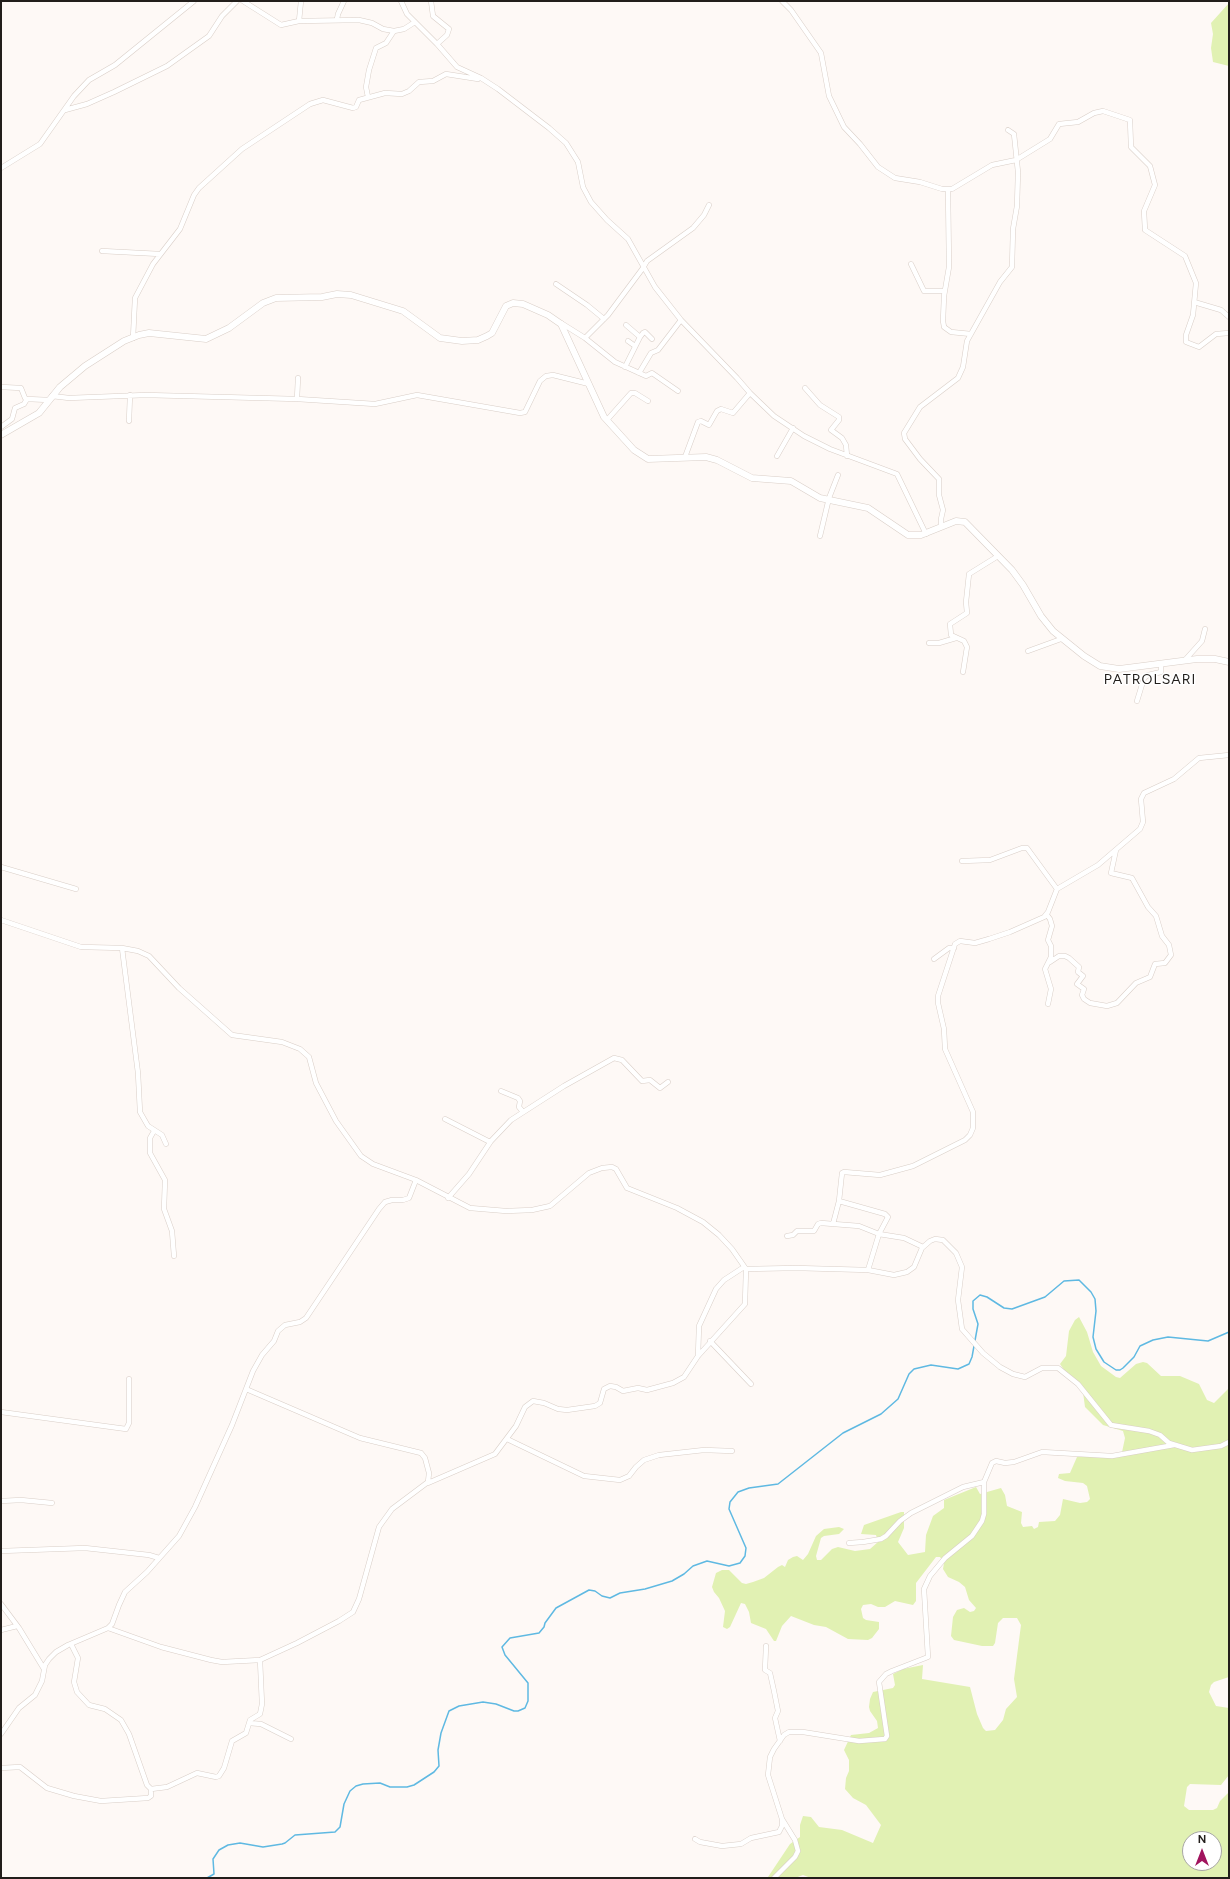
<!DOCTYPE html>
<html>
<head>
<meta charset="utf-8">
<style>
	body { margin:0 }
	#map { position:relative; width:1230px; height:1879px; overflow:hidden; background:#fef9f6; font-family:Figtree,sans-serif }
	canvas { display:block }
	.frame { position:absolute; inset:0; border:2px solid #221e1b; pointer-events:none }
	.north { position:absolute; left:1182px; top:1831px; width:40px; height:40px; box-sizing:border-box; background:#fff; border:1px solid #a7a5a4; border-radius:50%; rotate:0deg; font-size:11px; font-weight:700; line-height:16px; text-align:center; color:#221e1b }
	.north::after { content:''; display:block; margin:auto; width:14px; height:18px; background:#a1145e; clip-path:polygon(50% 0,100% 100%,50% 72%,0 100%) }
</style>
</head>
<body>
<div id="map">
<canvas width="1230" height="1879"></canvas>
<div class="frame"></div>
<div class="north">N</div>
</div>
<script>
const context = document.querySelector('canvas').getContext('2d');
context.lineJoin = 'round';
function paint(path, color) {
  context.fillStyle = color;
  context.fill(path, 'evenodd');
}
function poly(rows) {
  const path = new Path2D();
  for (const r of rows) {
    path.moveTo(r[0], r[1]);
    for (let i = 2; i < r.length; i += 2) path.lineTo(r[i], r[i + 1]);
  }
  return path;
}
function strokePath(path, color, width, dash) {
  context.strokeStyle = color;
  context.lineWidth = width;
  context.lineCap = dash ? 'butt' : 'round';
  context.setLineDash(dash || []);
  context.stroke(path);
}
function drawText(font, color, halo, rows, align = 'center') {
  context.font = font + ' Figtree,sans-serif';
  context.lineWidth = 3;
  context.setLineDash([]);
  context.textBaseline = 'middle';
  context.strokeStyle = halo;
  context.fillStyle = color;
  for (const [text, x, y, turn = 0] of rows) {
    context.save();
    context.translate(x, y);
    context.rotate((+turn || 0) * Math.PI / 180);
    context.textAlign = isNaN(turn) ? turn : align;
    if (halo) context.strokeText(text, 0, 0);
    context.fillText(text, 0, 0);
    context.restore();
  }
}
paint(poly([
	[1229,3,1229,66,1213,62,1211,48,1213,34,1211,23],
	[1079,1317,1087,1332,1093,1352,1101,1366,1116,1377,1120,1378,1136,1364,1143,1362,1147,1363,1161,1376,1180,1376,1199,1384,1207,1400,1214,1403,1229,1388,1229,1677,1214,1682,1211,1685,1209,1692,1216,1706,1229,1708,1229,1775,1221,1785,1190,1784,1187,1787,1184,1806,1189,1810,1213,1810,1217,1808,1220,1801,1229,1792,1229,1878,811,1878,803,1875,795,1878,769,1878,768,1877,790,1844,800,1837,800,1825,803,1816,811,1817,819,1827,842,1830,873,1843,881,1825,866,1805,853,1798,845,1789,846,1778,849,1771,849,1760,844,1750,851,1735,869,1733,878,1728,877,1721,870,1711,869,1707,870,1699,873,1692,893,1688,895,1685,893,1674,903,1669,923,1665,922,1679,970,1687,977,1714,983,1728,986,1731,995,1730,1003,1720,1006,1709,1017,1697,1014,1679,1021,1625,1017,1618,1003,1618,998,1623,995,1643,993,1646,982,1646,954,1640,951,1636,953,1617,957,1610,964,1608,970,1612,974,1611,976,1608,969,1600,965,1587,959,1582,948,1577,943,1569,944,1563,940,1557,936,1557,916,1583,916,1601,913,1605,895,1601,885,1607,878,1607,871,1604,863,1605,861,1609,863,1618,866,1620,879,1622,879,1629,872,1638,868,1640,848,1639,826,1627,814,1625,791,1616,782,1626,776,1641,774,1641,766,1629,751,1623,749,1612,745,1604,741,1603,730,1627,727,1629,723,1627,725,1611,719,1598,714,1592,712,1587,716,1573,722,1570,729,1570,742,1583,746,1584,753,1582,764,1578,778,1567,782,1565,785,1567,788,1560,793,1557,797,1556,803,1560,808,1554,816,1536,824,1529,839,1527,844,1529,839,1534,824,1536,821,1538,816,1556,817,1560,821,1560,832,1549,838,1547,855,1551,870,1549,878,1542,876,1535,861,1534,864,1525,901,1512,904,1512,904,1528,898,1542,908,1555,925,1552,926,1535,933,1516,944,1508,944,1500,976,1487,980,1494,1001,1488,1005,1495,1007,1506,1022,1512,1021,1523,1023,1527,1032,1526,1034,1529,1038,1527,1039,1522,1055,1521,1060,1515,1063,1499,1080,1503,1087,1502,1090,1499,1087,1486,1083,1483,1065,1481,1058,1478,1059,1474,1070,1473,1077,1457,1121,1457,1125,1438,1123,1431,1103,1425,1085,1407,1082,1385,1064,1370,1060,1364,1066,1356,1069,1331,1075,1320],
	[1190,1839,1214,1839,1214,1863,1190,1863]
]), '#e1f1b3');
strokePath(poly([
	[207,1878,214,1874,213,1859,219,1850,228,1845,240,1843,263,1847,282,1844,285,1843,295,1835,335,1832,340,1827,344,1804,350,1791,356,1786,363,1784,380,1783,390,1787,407,1787,414,1785,434,1772,439,1766,438,1750,441,1733,449,1711,459,1706,483,1702,496,1704,514,1711,518,1711,525,1708,528,1701,528,1683,505,1655,502,1647,510,1638,539,1633,544,1627,545,1623,556,1608,589,1590,595,1591,602,1596,610,1598,620,1593,645,1589,672,1581,684,1574,693,1566,707,1561,729,1566,740,1563,745,1556,746,1548,729,1509,730,1502,738,1492,749,1488,778,1484,843,1433,881,1414,898,1399,909,1374,914,1369,931,1365,958,1369,969,1364,972,1357,978,1324,973,1309,973,1301,980,1295,987,1297,1004,1308,1012,1309,1045,1297,1064,1281,1079,1280,1091,1292,1095,1299,1096,1311,1093,1337,1096,1349,1104,1362,1116,1370,1120,1370,1123,1368,1134,1357,1140,1346,1153,1340,1168,1337,1208,1341,1229,1332]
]), '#5fb9e2', 1.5);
const minor = poly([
	[243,1,281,25,299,21,359,20,372,23,383,29,394,31,404,29,415,22],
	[401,1,407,14,437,44,457,67,481,78,498,89,549,128,566,143,578,162,583,187,591,202,607,220,628,239,655,287,681,320,737,378,750,393,774,416,804,436,830,449,897,474,926,534],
	[431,1,433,16,449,29,447,35,437,44],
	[782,1,791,10,821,53,829,96,844,127,860,144,878,167,895,178,920,182,942,189,952,189,992,165,1016,160,1050,139,1059,124,1078,122,1094,113,1103,111,1130,120,1131,147,1150,166,1155,185,1144,211,1145,230,1185,256,1196,283,1193,315,1186,335,1186,342,1199,347,1216,334,1229,333],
	[337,19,338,14,344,1],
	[299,21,301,1],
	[368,97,366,87,369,70,376,48,386,43,394,31],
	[65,110,87,104,114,92,167,66,209,36,222,16,237,1],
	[1,168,40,144,74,96,89,80,115,65,194,1],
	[948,189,949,267,944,296,943,321,944,327,951,332,971,334],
	[102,251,160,254],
	[911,264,924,291,944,291],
	[556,284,587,305,604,319],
	[1194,302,1221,310,1229,317],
	[561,323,585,338],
	[626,325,640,337],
	[133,338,135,298,153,264,180,229,194,195,199,188,242,149,310,104,323,100,353,108,356,107,359,100,385,93,402,94,409,91,419,82,433,81,446,74,478,79],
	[628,341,635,346],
	[625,367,640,337,643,333,645,332,652,339],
	[639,373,651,353,658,350,681,320],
	[1,387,21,388,25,398,27,399,49,400],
	[805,388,820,405,839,417,839,420,831,430,842,438,846,445,847,456],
	[678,391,652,373,646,376,615,362,585,338,608,315,643,268,647,261,693,228,704,215,709,205],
	[52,396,69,398,146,395,297,399,375,404,417,395,520,413,525,412,540,381,546,376,553,375,589,384],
	[297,399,298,378],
	[607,420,631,393,635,393,648,401],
	[129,421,130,395],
	[1,427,12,419,15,408,24,404,27,399],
	[777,456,793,428],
	[685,457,698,422,701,421,709,425,717,411,721,409,733,413,750,393],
	[941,526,941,519,943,510,939,495,939,479,920,459,905,439,904,433,920,407,958,378,963,367,967,341,1000,282,1012,267,1013,229,1017,206,1018,172,1014,134,1008,130],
	[820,536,829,498,838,475],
	[929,643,939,643,956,638],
	[1028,651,1061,639],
	[1185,660,1202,641,1205,629],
	[963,672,967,647,964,641,951,635,950,624,967,613,966,602,969,574,998,556],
	[1137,701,1144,678,1148,675,1161,672,1161,664],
	[962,861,990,860,1022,848,1027,848,1057,889],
	[1,867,76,889],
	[1047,915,1050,919,1052,926,1048,940,1051,946,1051,957,1045,969,1051,989,1048,1004],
	[1,920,81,947,122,948,138,951,149,956,179,988,232,1035,282,1042,300,1049,309,1057,316,1083,336,1121,361,1156,373,1164,416,1180],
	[122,948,138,1073,140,1112,148,1126,162,1135,166,1144],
	[934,959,949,948,954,948],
	[1050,962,1059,956,1065,956,1069,958,1079,967,1078,972,1083,976,1077,984,1084,989,1082,995,1084,999,1090,1003,1107,1006,1117,1003,1136,983,1150,977,1155,964,1165,963,1171,955,1169,945,1162,936,1156,916,1148,907,1132,878,1111,873,1116,850],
	[501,1091,518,1098,520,1101,519,1107,523,1112],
	[445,1119,490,1142],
	[154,1131,150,1138,150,1153,165,1180,164,1209,172,1231,174,1256],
	[448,1198,469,1174,491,1141,511,1120,564,1086,614,1058,622,1060,642,1081,650,1080,660,1088,668,1082],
	[833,1224,839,1201],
	[787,1236,793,1235,797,1231,814,1231,818,1224,821,1223,859,1226,879,1234,904,1238,923,1247],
	[868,1270,879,1234,888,1217,885,1214,839,1201,842,1173,844,1172,880,1175,913,1166,965,1140,970,1135,973,1128,973,1112,945,1049,944,1029,938,1003,938,996,955,944,960,941,975,943,989,939,1010,932,1044,917,1048,912,1057,889,1098,865,1140,829,1143,822,1141,799,1144,793,1174,779,1199,758,1229,755],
	[710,1341,751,1384],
	[698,1356,699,1326,716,1289,724,1280,744,1267],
	[1,1412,126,1429,129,1423,129,1379],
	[507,1439,584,1476,620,1480,629,1476,636,1467,644,1460,659,1455,704,1450,732,1451],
	[428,1483,495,1454,516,1426,525,1407,533,1401,544,1403,558,1409,567,1410,595,1406,600,1403,604,1389,610,1386,616,1387,623,1391,638,1388,647,1390,673,1383,684,1377,698,1356,745,1304,746,1269],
	[1,1501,21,1500,52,1503],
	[849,1543,863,1542,881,1539,886,1536,900,1521,911,1513,963,1487,984,1482],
	[1,1551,85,1548,149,1555,159,1558],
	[1,1604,19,1628,44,1669],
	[108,1628,161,1647,211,1660,222,1662,260,1660,297,1643,339,1621,353,1612,359,1599,379,1527,392,1509,428,1482,429,1473,425,1458,421,1453,360,1438,246,1389],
	[1,1630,17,1626],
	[71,1644,78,1658,74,1682,77,1692,89,1705,105,1709,121,1720,129,1734,147,1785,151,1789,167,1787,197,1773,216,1777,219,1776,224,1768,232,1741,246,1733,250,1720,260,1714,262,1704,260,1660],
	[766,1646,765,1670,770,1673,774,1691,778,1711,775,1718,780,1741],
	[249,1723,261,1724,291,1739],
	[1,1734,19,1708,35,1695,42,1681,45,1665,49,1659,56,1652,68,1645,108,1628,112,1624,119,1605,125,1592,147,1572,179,1536,195,1507,232,1425,253,1371,262,1355,274,1341,278,1331,285,1325,300,1322,306,1318,379,1209,385,1202,392,1200,403,1200,409,1198,416,1180,470,1208,506,1211,532,1210,550,1206,589,1173,602,1168,612,1167,616,1169,627,1188,677,1208,703,1222,719,1235,732,1249,746,1269,796,1268,868,1270,894,1275,907,1272,914,1267,922,1248,930,1241,935,1239,943,1240,956,1253,962,1267,958,1300,962,1329,983,1353,1000,1367,1013,1374,1025,1377,1042,1368,1058,1368,1078,1384,1111,1425,1149,1431,1160,1435,1169,1443,1192,1450,1221,1446,1229,1442],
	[1,1768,20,1767,47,1788,74,1796,101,1801,148,1798,151,1796,151,1789],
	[695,1839,700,1842,722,1846,741,1844,751,1838,779,1832,782,1826,782,1819],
	[774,1878,795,1857,798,1851,795,1840,782,1819,768,1775,770,1757,774,1749,784,1735,789,1732,803,1732,859,1741,885,1739,887,1736,879,1682,886,1674,892,1671,928,1657,924,1589,930,1576,945,1558,972,1536,982,1521,984,1514,984,1482,992,1463,996,1461,1005,1463,1014,1462,1042,1452,1112,1456,1174,1445]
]);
const tertiary = poly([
	[1,435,39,413,60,387,85,366,124,341,139,335,149,333,206,339,229,328,263,303,276,298,322,297,337,294,351,295,403,311,440,338,462,341,478,340,487,336,492,333,506,306,513,303,523,304,548,315,561,324,604,417,634,450,648,459,706,457,717,460,752,478,791,481,820,498,868,508,908,535,921,535,956,521,965,522,1012,570,1023,585,1041,616,1053,631,1084,656,1100,666,1119,669,1197,659,1215,659,1229,662]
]);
strokePath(minor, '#d9cec7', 5.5);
strokePath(tertiary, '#d9cec7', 7);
strokePath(minor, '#fff', 4.5);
strokePath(tertiary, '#fff', 6);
context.letterSpacing = '1px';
drawText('14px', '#221e1b', '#fff', [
	["PATROLSARI",1150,680]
]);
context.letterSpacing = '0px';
</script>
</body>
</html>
